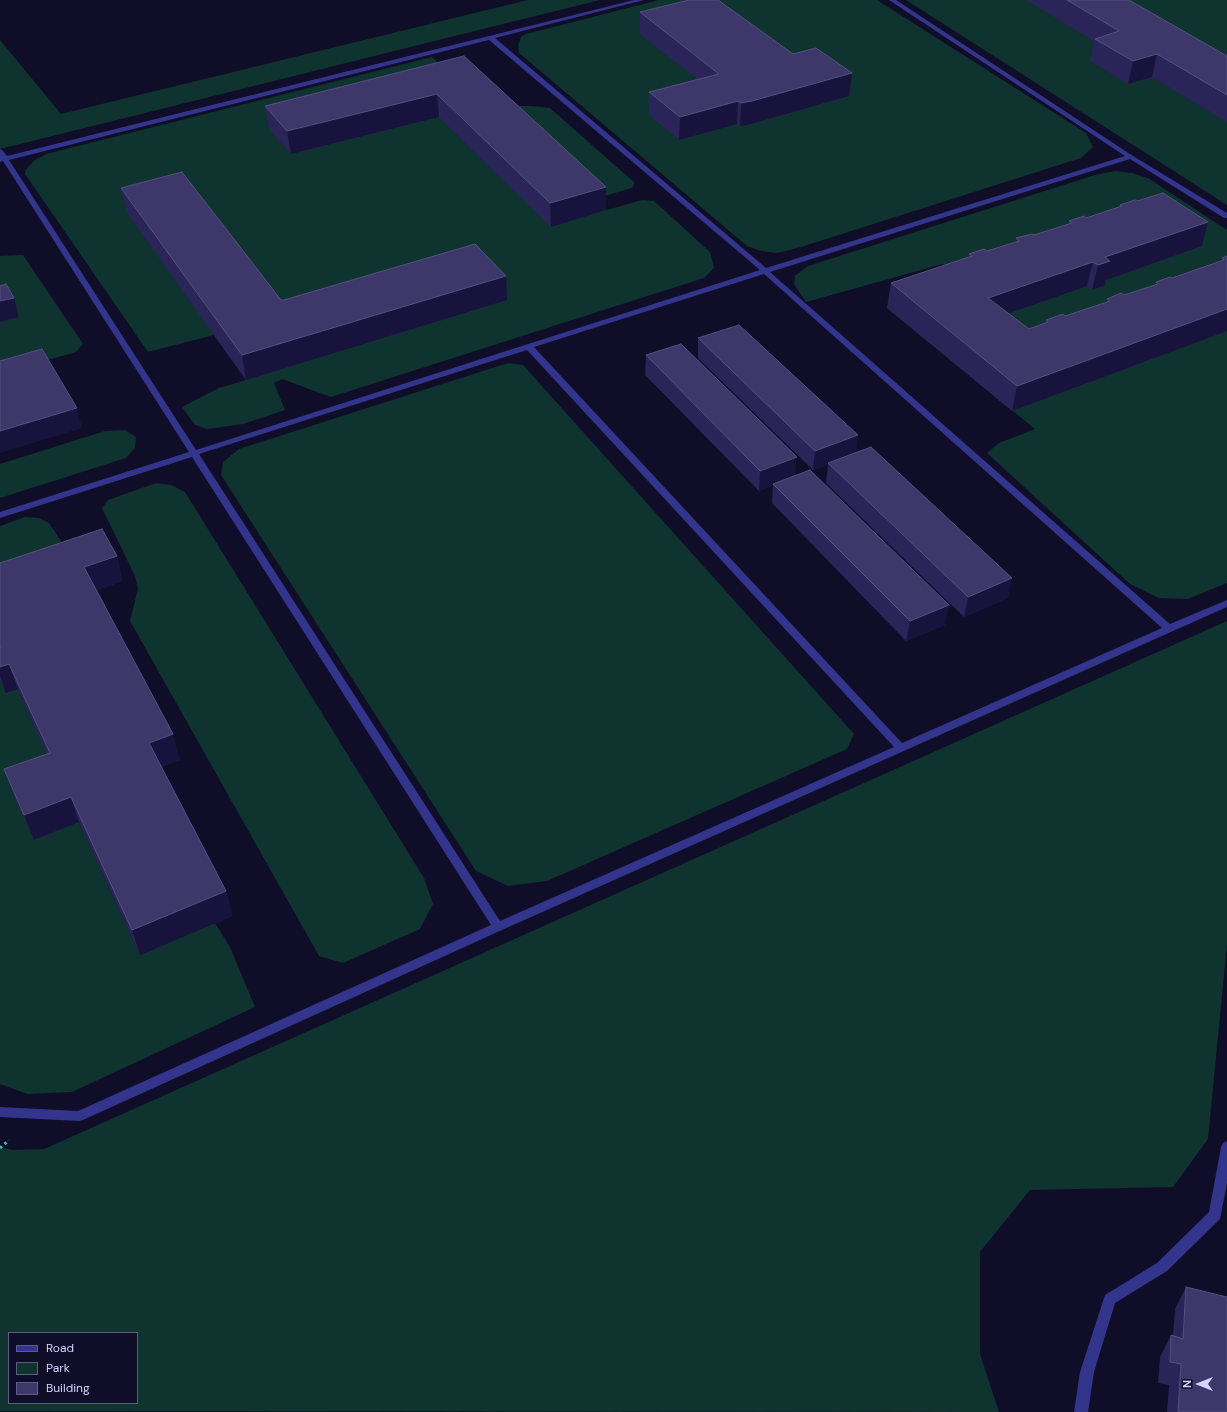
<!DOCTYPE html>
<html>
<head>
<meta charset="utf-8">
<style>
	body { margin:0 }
	#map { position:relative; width:1227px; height:1412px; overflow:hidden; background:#100d28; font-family:"DM Sans",sans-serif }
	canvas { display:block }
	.legend { position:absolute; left:8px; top:1332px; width:130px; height:72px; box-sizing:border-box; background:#100d28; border:1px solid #5f5d7e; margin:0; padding:5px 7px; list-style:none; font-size:12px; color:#d6d4ff }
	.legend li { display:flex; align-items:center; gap:8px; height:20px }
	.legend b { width:20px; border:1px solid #5f5d7e }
	.north { position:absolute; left:1179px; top:1364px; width:40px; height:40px; -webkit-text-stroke:3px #100d28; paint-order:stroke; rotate:270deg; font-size:11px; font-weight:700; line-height:16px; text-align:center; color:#d6d4ff }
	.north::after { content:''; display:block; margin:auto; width:14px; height:18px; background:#d6d4ff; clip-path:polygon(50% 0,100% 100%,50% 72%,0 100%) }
</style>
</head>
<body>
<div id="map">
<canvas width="1227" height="1412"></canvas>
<ul class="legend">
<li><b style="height:5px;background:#33358c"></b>Road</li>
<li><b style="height:11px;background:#0f332f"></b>Park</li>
<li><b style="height:11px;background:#3d376a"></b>Building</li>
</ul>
<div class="north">N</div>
</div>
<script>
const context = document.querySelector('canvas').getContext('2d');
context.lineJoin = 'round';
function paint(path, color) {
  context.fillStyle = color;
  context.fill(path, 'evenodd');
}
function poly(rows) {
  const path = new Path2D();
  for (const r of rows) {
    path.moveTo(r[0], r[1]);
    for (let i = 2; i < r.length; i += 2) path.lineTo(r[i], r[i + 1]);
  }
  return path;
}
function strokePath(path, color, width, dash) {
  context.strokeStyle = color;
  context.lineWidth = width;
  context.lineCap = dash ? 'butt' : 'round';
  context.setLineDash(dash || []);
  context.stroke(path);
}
paint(poly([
	[528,0,600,0,0,149,0,40,61,114],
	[659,0,877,0,1086,133,1093,147,1081,158,801,247,777,253,761,251,747,246,519,53,518,46,521,37,526,34],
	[906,0,1227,0,1227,205],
	[432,57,456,81,503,106,532,106,550,108,635,183,632,188,594,199,607,210,642,200,654,201,710,252,714,268,704,278,331,397,282,379,274,383,285,410,243,424,207,429,195,425,182,407,219,388,246,380,214,335,148,352,25,174,26,169,35,160,46,154],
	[1115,171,1132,173,1148,178,1227,230,1227,583,1188,599,1159,598,1130,584,987,453,999,443,1035,429,887,308,967,281,965,278,943,264,806,302,794,284,795,276,808,266,1095,175],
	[23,255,83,344,76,352,0,373,0,256],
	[508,363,523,365,854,734,847,749,547,881,508,886,476,871,221,475,223,462,239,449],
	[125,430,136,437,135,448,126,458,0,498,0,464,105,431],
	[156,483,171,485,185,492,424,878,433,904,420,929,343,963,319,956,130,621,138,589,135,576,102,508,108,500],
	[25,517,39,518,49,523,77,565,0,591,0,526],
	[1227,621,1227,944,1208,1139,1173,1187,1030,1190,980,1252,980,1354,999,1412,0,1411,0,1147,13,1150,44,1149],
	[9,1333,137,1333,137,1403,9,1403],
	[0,680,6,693,18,689,140,955,215,923,230,947,255,1007,72,1092,27,1094,0,1084]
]), '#0f332f');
strokePath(poly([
	[0,1148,9,1140]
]), '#22c5b1', 3, [2.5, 3.5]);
paint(poly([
	[634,0,644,0,495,38,766,268,1125,156,889,0,896,0,1133,156,1227,213,1227,218,1224,218,1130,159,770,272,1170,624,1227,600,1227,607,502,930,83,1120,79,1121,0,1117,0,1107,78,1111,491,925,192,457,0,518,0,512,189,452,3,161,0,162,0,149,2,150,7,156,634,0],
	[489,40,760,270,196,450,9,160,489,40],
	[764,274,1162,628,902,743,534,347,764,274],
	[527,350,894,747,500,921,199,454,527,350],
	[1227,1141,1227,1183,1220,1219,1167,1271,1115,1303,1094,1372,1088,1412,1074,1412,1080,1372,1105,1295,1157,1263,1209,1212,1221,1147,1223,1143,1227,1141]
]), '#33358c');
paint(poly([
	[1026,0,1130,0,1130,1,1227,56,1227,122,1152,77,1128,84,1090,61,1094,41],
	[640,12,793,54,852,73,849,96,751,124,740,126,737,124,679,140,649,115,649,92,697,79,640,34],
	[464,56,606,210,551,227,439,117,291,154,269,129,265,106],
	[121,188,281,300,284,300,506,276,507,300,246,380,126,211],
	[1120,205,1202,246,1106,280,1105,285,1092,290,1087,286,1009,313,1029,329,1045,323,1046,320,1065,316,1106,302,1107,299,1124,295,1155,285,1156,282,1172,278,1221,261,1222,258,1227,256,1227,331,1012,411,887,308,891,283,968,258,969,254,987,251,1016,242,1016,238,1034,235,1068,224,1069,221,1086,218,1119,208],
	[698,338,856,453,1008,598,964,617,826,483,828,465,813,470,698,358],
	[646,355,796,475,945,625,906,641,772,503,773,485,759,491,645,375],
	[0,563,123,581,97,590,180,760,161,767,226,891,232,916,140,955,79,822,34,840,14,795,4,769,47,754,18,689,6,693,0,680],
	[1186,1287,1227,1412,1167,1412,1169,1385,1158,1383,1160,1357,1171,1335,1173,1336,1175,1309]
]), '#2b2458');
paint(poly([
	[1157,54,1152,77,1128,84,1133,61],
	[852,73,849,96,751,124,740,126,741,103],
	[437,94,439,117,291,154,287,131],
	[738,101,737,124,679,140,680,117],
	[606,187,606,210,551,227,550,203],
	[1208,222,1202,246,1106,280,1105,285,1092,290,1098,265,1105,257],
	[1093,262,1087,286,984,322,988,298],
	[506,276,507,300,246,380,242,355],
	[14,298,19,317,0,322,0,301],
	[1227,309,1227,331,1012,411,1017,386],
	[77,408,82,428,0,453,0,431],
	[858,435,856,455,828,463,828,465,813,470,815,451],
	[797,457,795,477,773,484,773,485,759,491,760,471],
	[117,556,123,581,92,592,84,567],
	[1012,578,1008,598,964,617,968,597],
	[949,605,945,625,906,641,910,621],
	[9,664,18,689,6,693,0,676,0,667],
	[173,734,180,760,157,768,149,743],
	[71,797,79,822,34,840,24,815],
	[226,891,232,916,140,955,132,930]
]), '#18133d');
const building = poly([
	[689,0,718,0,793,54,816,48,852,73,752,101,741,103,738,101,680,117,649,92,719,74,640,12,689,0],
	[1067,0,1129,0,1227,56,1227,95,1157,54,1133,61,1095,39,1119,31,1067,0],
	[464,56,606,187,550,203,437,94,287,131,265,106,464,56],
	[182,172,281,300,284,300,475,244,506,276,242,355,121,188,182,172],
	[1163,193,1208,222,1105,257,1110,261,1098,265,1093,262,988,298,1029,329,1048,322,1046,320,1063,314,1065,316,1110,301,1107,299,1121,293,1124,295,1158,284,1156,282,1170,277,1172,278,1224,260,1222,258,1227,256,1227,309,1017,386,891,283,972,256,969,254,984,249,987,251,1019,241,1016,238,1032,234,1034,235,1072,223,1069,221,1084,216,1086,218,1122,206,1120,205,1135,200,1137,201,1163,193],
	[6,284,14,298,0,301,0,286,6,284],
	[739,325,858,435,815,451,698,338,739,325],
	[681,344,797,457,760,471,646,355,681,344],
	[42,349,77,408,0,431,0,361,42,349],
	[871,447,1012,578,968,597,828,463,871,447],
	[810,470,949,605,910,621,773,484,810,470],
	[102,529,117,556,84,567,173,734,149,743,226,891,132,930,71,797,24,815,4,769,50,753,9,664,0,667,0,648,1,648,0,644,0,563,102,529],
	[1186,1287,1227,1297,1227,1412,1178,1412,1181,1364,1170,1362,1171,1335,1183,1339,1186,1287]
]);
paint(building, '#3d376a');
strokePath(building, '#555081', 1);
</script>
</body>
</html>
